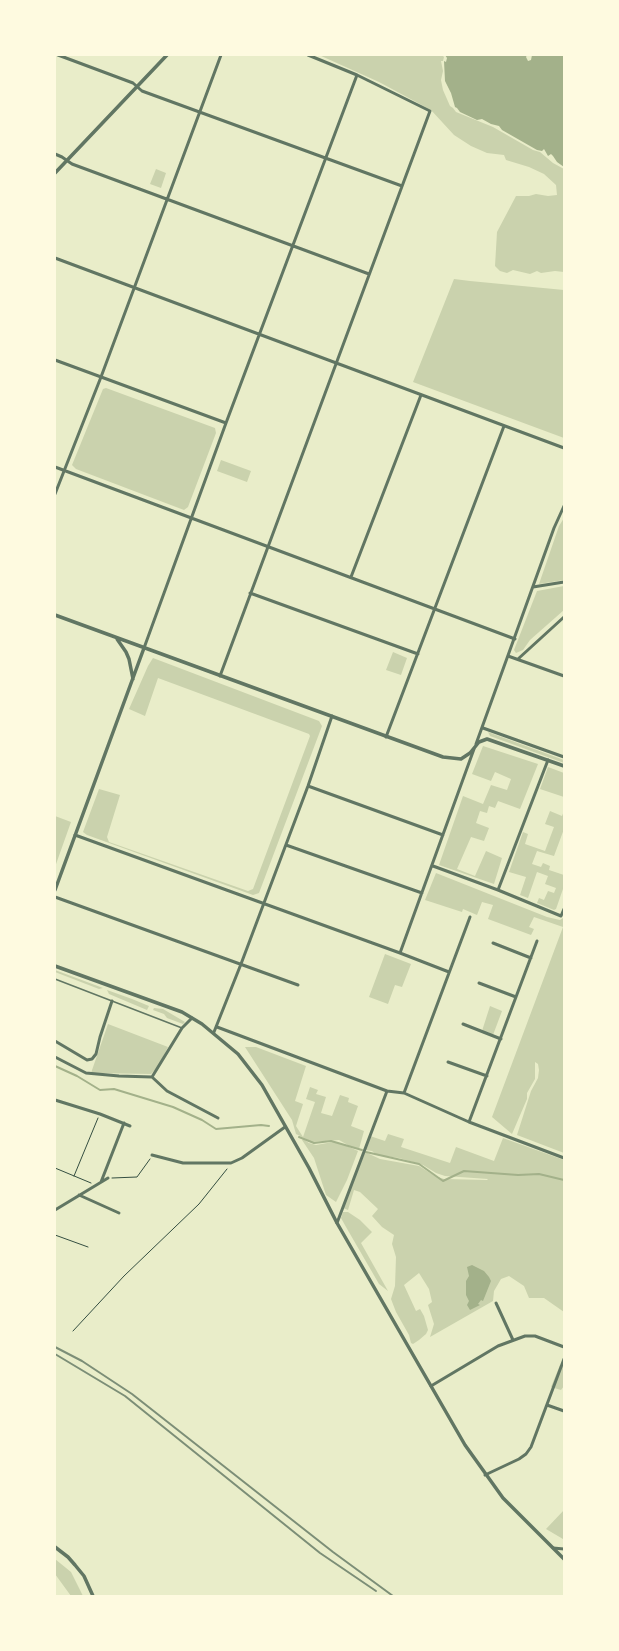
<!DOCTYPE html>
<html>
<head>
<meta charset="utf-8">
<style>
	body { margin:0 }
	#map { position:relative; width:619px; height:1651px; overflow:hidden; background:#e9edc9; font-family:"Roboto Condensed",sans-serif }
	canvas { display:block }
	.frame { position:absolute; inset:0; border:56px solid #fefae0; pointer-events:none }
</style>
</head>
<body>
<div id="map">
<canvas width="619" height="1651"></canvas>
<div class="frame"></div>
</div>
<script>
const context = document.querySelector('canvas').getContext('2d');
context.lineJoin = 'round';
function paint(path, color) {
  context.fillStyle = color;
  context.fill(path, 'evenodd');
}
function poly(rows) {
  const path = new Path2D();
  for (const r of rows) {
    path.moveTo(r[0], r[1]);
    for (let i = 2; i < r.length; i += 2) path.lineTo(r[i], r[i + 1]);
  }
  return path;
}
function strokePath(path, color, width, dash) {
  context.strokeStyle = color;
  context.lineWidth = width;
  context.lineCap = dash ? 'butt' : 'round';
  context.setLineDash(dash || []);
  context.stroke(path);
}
paint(poly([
	[319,55,442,55,444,57,443,61,441,61,443,71,441,80,443,90,450,106,453,108,456,112,493,127,533,150,540,152,553,163,564,169,564,272,555,271,541,273,537,271,530,274,513,270,507,273,500,271,495,266,497,232,516,196,529,196,536,194,548,196,557,195,556,185,544,174,529,167,506,160,504,155,487,153,471,146,454,135,431,110,379,82],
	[156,169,166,173,161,188,150,184],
	[454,279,470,281,564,290,564,438,413,382],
	[106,388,215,428,216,433,188,507,184,510,76,469,72,465,103,389],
	[221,460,251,471,247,482,217,471],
	[564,518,564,580,539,584,559,526],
	[564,586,564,610,530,640,523,650,516,653,514,650,537,591],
	[393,652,407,658,401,675,386,670],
	[153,658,319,721,322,726,259,893,253,895,87,835,83,832,99,789,120,795,107,837,109,842,248,891,253,889,310,736,309,734,158,678,145,716,129,709,148,666],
	[488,732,564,760,564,763,490,736],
	[483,746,538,764,520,809,498,801,495,808,489,806,487,813,480,811,476,823,489,828,484,841,471,837,457,869,475,876,486,851,502,858,494,884,439,865,463,796,483,804,491,785,507,790,511,779,495,772,491,781,472,774],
	[548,767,564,773,564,797,540,789],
	[550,811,562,816,564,811,564,829,554,856,537,851,532,864,541,867,543,863,550,866,549,870,564,875,564,886,556,909,554,910,537,903,539,898,544,900,548,891,554,893,556,888,545,884,548,876,537,872,528,898,520,895,526,877,509,872,523,832,528,834,525,844,545,851,554,827,545,824],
	[55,816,71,822,55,867],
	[436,873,547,917,560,920,563,918,564,915,564,1153,517,1135,531,1091,538,1078,539,1070,538,1064,535,1062,535,1079,527,1093,527,1099,512,1134,492,1117,563,927,534,917,529,927,534,929,531,935,488,919,493,905,482,902,477,915,463,909,462,912,425,900],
	[385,954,411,964,402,987,395,985,388,1004,369,997],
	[55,970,103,988,99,989,55,972],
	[107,990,132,999,149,1006,147,1010,109,994],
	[490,1006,502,1011,493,1035,482,1031],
	[154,1008,163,1009,185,1022,183,1024,167,1018,164,1014,153,1010],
	[108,1024,168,1047,158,1067,151,1074,91,1073],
	[245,1047,256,1047,306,1066,295,1101,303,1104,296,1126,303,1137,315,1102,306,1099,310,1087,318,1090,316,1094,326,1097,321,1113,332,1116,340,1095,349,1098,348,1102,358,1106,351,1126,364,1131,359,1149,353,1148,339,1140,312,1142,296,1134,292,1120],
	[388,1134,404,1139,401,1147,450,1163,456,1147,494,1161,503,1138,564,1160,564,1312,544,1298,529,1298,524,1286,509,1276,501,1279,494,1291,493,1301,430,1337,434,1324,428,1305,432,1302,429,1289,419,1273,404,1285,416,1311,420,1309,424,1316,428,1330,426,1334,419,1340,413,1344,411,1343,409,1335,396,1312,391,1299,395,1286,396,1257,392,1244,394,1235,382,1227,372,1216,378,1209,360,1192,354,1190,348,1210,343,1208,350,1186,365,1152,380,1159,419,1166,435,1176,444,1179,487,1180,488,1179,445,1176,436,1173,423,1165,399,1158,377,1155,372,1151,365,1150,370,1136,385,1141],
	[303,1139,309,1143,316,1145,333,1142,340,1143,358,1151,347,1180,336,1202,326,1195,314,1158,302,1140],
	[343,1212,348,1212,360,1220,372,1232,361,1243,388,1291,379,1284,346,1227,341,1218],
	[560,1365,564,1367,564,1386,561,1390,551,1387],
	[564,1510,564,1539,563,1539,546,1529],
	[55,1559,71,1572,83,1596,71,1596,55,1574]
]), '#cad2ad');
paint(poly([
	[445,55,527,55,526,57,528,61,531,60,532,55,564,55,564,167,557,162,553,156,551,154,548,156,544,149,542,151,537,150,502,130,499,126,491,124,482,119,477,120,460,112,457,108,455,107,451,93,445,81,444,61,446,62,447,58],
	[472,1265,484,1271,489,1277,491,1281,483,1301,481,1300,478,1304,480,1305,470,1310,467,1305,469,1301,466,1295,466,1281,469,1276,467,1267]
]), '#a3b18a');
strokePath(poly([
	[55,1066,77,1076,100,1090,114,1089,173,1107,202,1120,216,1129,261,1125,269,1126],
	[299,1137,314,1143,331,1141,362,1150],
	[366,1152,419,1164,443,1181,464,1171,518,1175,539,1174,564,1180]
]), '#a3b18a', 2);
strokePath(poly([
	[55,1168,91,1183],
	[74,1176,98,1118],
	[112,1178,137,1177,150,1159],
	[55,1235,88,1247],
	[73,1331,124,1276,199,1204,227,1169]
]), '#344e41', 1);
strokePath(poly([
	[55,979,182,1028]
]), '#617663', 1.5);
strokePath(poly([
	[58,55,133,83,142,91,402,186],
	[55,154,62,157,72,164,369,274],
	[55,258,564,448],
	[55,360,226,423],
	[55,467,515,639],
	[55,494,101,377,221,55],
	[351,577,421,395],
	[533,587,564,582],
	[250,593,418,654],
	[144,648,226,423,357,75],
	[508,656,564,676],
	[518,659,564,617],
	[220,676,430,111,357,75,308,55],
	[483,728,564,757],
	[386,737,504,426],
	[476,744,554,528,564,506],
	[308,786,443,835],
	[75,835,400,953,449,972],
	[286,845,422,893],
	[433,866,498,890,561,916,564,909],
	[498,890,548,760],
	[55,897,298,985],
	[493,943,531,958],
	[400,953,474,749],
	[479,983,516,997],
	[463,1024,501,1039],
	[217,1027,387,1091,404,1093,469,1122,564,1158],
	[214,1032,241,964,308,786,332,716],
	[55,1041,87,1060,92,1059,96,1054,100,1037,112,1001],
	[55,1057,86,1073,119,1076,152,1077,167,1091,218,1118],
	[448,1062,487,1076],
	[152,1077,182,1028,192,1018],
	[404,1093,470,917],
	[55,1100,100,1114,130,1126],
	[469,1122,537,941],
	[152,1155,183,1163,231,1163,242,1158,285,1127],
	[101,1182,124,1123],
	[79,1195,119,1213],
	[55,1210,108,1178],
	[337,1223,387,1091],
	[496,1303,513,1340],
	[431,1386,498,1346,525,1336,535,1336,564,1347],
	[547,1405,564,1411],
	[485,1475,519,1459,526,1454,531,1447,564,1359],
	[553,1548,564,1549]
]), '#617663', 3);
strokePath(poly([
	[55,173,167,55],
	[55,615,443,757,461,759,470,753,479,742,487,739,564,766],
	[117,639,126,652,129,659,133,679],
	[55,890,144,648],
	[55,966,182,1012,202,1024,238,1054,262,1085,309,1168,337,1223,465,1445,503,1498,564,1559],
	[55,1547,68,1557,75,1565,84,1576,93,1596]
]), '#617663', 3.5);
strokePath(poly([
	[55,1347,82,1361,132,1394,333,1552,393,1596],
	[55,1354,125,1396,320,1553,376,1591]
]), '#7c8e77', 2);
</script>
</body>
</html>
